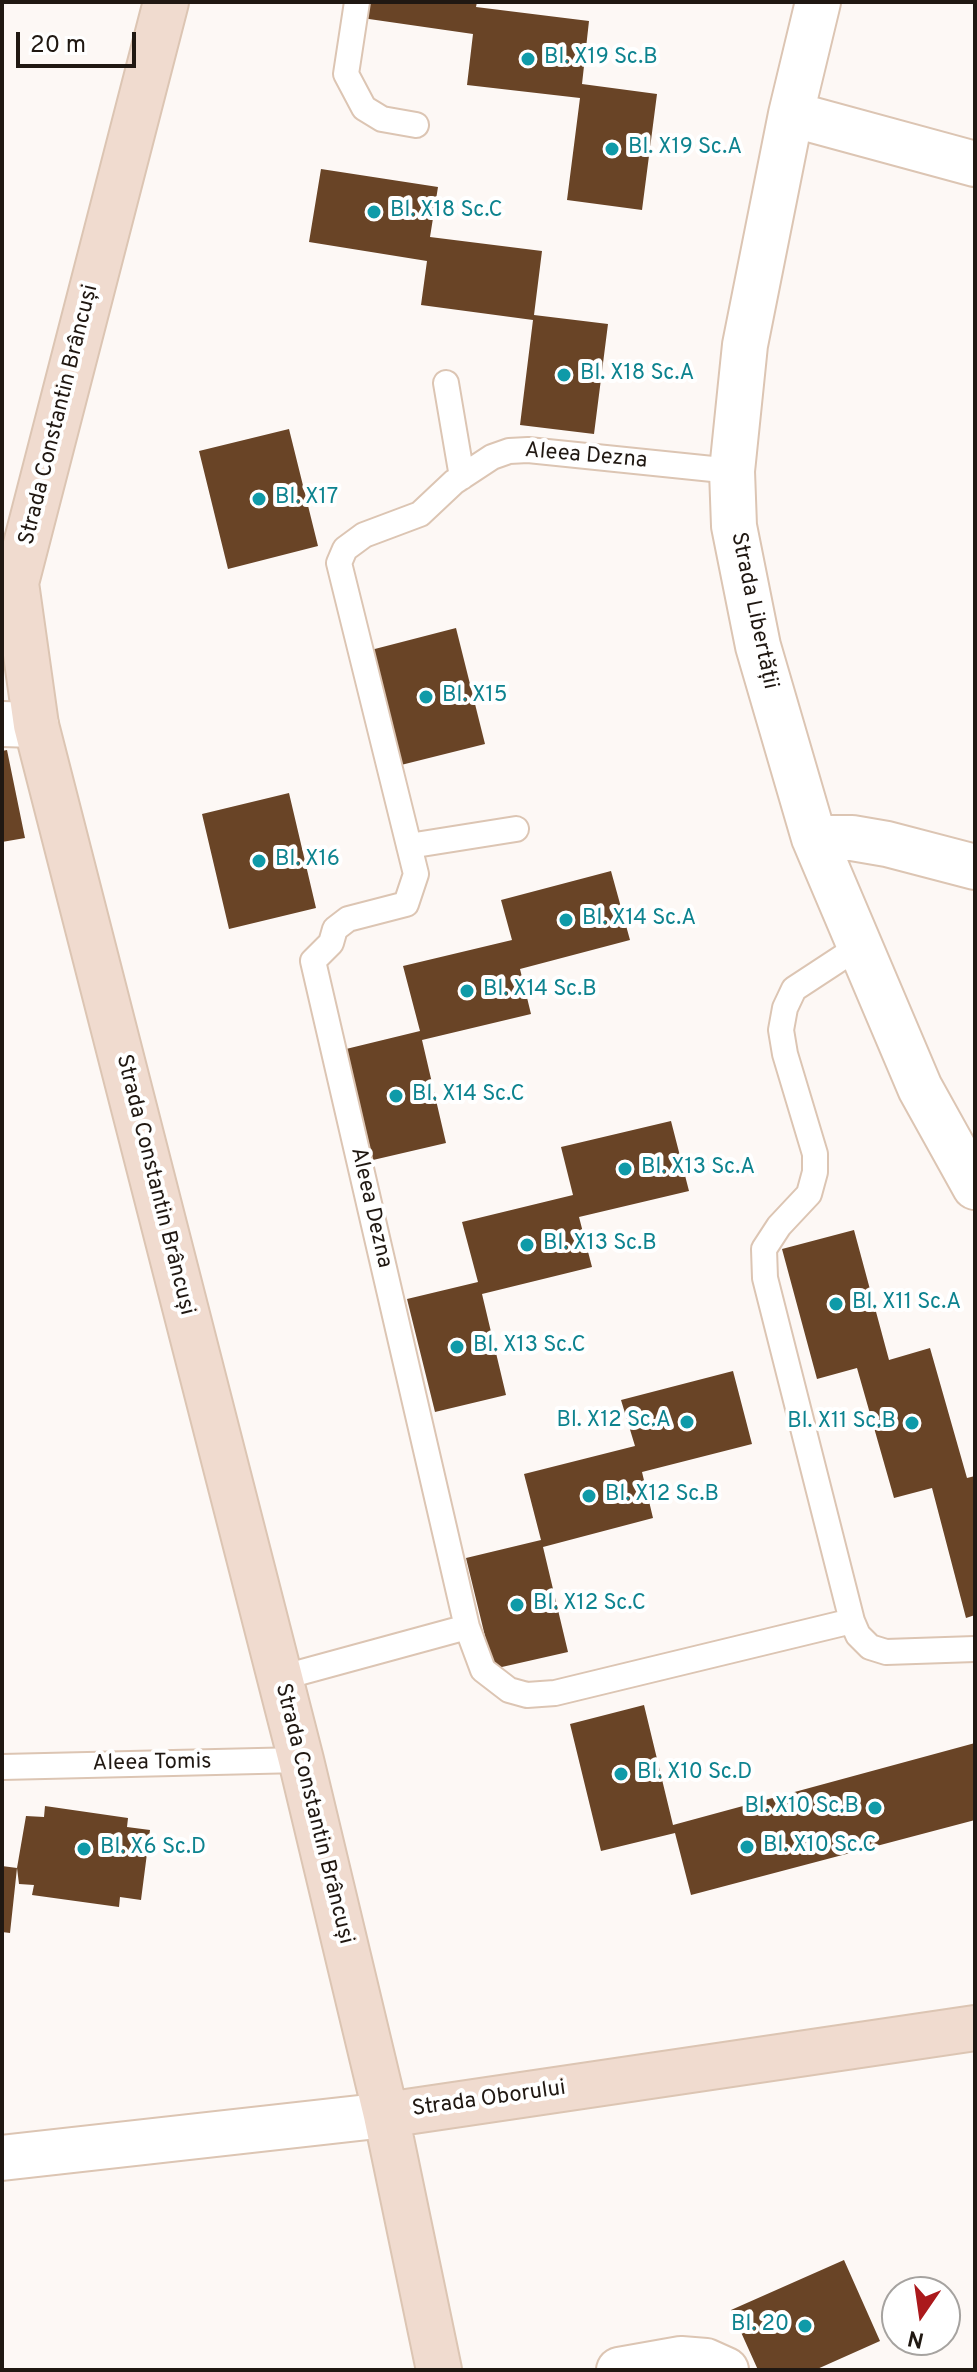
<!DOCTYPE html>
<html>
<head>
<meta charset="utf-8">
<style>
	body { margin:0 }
	#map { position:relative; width:977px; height:2372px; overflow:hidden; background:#fdf8f5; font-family:Overpass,sans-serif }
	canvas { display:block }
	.frame { position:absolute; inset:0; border:4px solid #201812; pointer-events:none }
	.north { position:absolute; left:881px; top:2276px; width:80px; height:80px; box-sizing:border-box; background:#fff; border:2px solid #a6a3a0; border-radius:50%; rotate:193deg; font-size:22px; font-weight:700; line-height:32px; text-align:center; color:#201812 }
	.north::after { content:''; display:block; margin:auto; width:28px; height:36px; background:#ab191c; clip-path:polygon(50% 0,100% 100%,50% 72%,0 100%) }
	.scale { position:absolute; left:16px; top:32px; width:120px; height:36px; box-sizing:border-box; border:4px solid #201812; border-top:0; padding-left:10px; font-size:24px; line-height:28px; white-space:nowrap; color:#201812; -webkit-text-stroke:6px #fff; paint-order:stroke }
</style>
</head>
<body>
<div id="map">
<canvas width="977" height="2372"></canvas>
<div class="frame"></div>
<div class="north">N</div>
<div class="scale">20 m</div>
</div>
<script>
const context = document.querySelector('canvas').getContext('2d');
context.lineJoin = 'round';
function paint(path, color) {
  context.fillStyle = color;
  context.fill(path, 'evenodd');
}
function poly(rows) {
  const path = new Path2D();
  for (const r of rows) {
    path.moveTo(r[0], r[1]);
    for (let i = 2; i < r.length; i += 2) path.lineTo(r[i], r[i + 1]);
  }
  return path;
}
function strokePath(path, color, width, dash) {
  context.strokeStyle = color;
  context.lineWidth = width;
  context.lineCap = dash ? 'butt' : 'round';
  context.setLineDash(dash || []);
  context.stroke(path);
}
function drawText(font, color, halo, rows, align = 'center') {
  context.font = font + ' Overpass,sans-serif';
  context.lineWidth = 8;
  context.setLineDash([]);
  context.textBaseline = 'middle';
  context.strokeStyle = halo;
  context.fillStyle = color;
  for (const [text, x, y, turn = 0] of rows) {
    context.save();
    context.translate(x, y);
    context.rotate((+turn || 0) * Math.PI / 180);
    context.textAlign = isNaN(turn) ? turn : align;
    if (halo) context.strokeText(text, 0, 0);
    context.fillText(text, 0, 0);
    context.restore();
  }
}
paint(poly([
	[365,2,477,2,476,7,589,21,582,84,657,94,642,210,567,200,580,98,467,85,473,34,362,18],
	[321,169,438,187,430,237,542,251,534,315,608,324,594,434,520,425,533,320,421,305,427,261,309,242],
	[289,429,318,546,228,569,199,451],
	[456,628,485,744,397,766,367,651],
	[7,750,25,838,2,842,2,751],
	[289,793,316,908,229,929,202,814],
	[611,871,630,940,520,969,531,1014,422,1040,446,1143,373,1160,346,1049,420,1031,403,966,512,940,501,900],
	[671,1121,689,1191,579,1217,592,1267,482,1294,506,1395,435,1412,407,1299,478,1282,462,1222,573,1195,561,1147],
	[854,1230,889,1360,930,1348,967,1478,975,1476,975,1615,966,1618,932,1488,894,1498,857,1368,817,1379,782,1249],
	[733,1371,752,1444,642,1472,653,1518,543,1547,568,1652,493,1669,466,1558,541,1540,524,1474,635,1446,621,1400],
	[644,1705,673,1825,975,1743,975,1820,691,1895,675,1833,601,1851,570,1724],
	[45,1806,128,1818,127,1827,150,1830,141,1900,120,1897,119,1907,32,1895,34,1885,19,1884,17,1868,26,1816,44,1817],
	[2,1866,17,1868,10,1933,2,1932],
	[844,2260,880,2341,815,2370,758,2370,731,2310]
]), '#694426');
const lane = poly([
	[357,2,346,74,364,108,382,119,416,125],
	[446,383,462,477],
	[409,846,516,829],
	[852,1621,765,1278,764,1249,779,1226,809,1194,815,1172,815,1154,785,1054,781,1030,785,1008,794,989,858,947],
	[467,1627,313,961,331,943,335,929,348,919,406,904,416,874,339,563,345,549,364,535,420,514,454,482,492,457,509,451,528,450,732,471],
	[280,1678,467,1627,483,1670,509,1690,527,1695,555,1693,852,1621,858,1635,870,1647,886,1652,975,1649],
	[2,1767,301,1760]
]);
const street = poly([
	[818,2,791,114,745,345,732,471,734,526,758,646,814,838,920,1088,975,1187],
	[791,114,975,164],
	[2,724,36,725],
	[814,838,852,838,887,844,975,867],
	[2,2158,386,2115],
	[619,2370,681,2359,706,2361,726,2370]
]);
const secondary = poly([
	[166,2,16,583,36,725,301,1760,386,2115,439,2370],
	[386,2115,975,2028]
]);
strokePath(lane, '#dcc5b3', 28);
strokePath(street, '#dcc5b3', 48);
strokePath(secondary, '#dcc5b3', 48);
strokePath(lane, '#fff', 24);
strokePath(street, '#fff', 44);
strokePath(secondary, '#f0dbcf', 44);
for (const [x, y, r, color] of [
	[528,59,8,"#0f9aa8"],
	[612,149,8,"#0f9aa8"],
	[374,212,8,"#0f9aa8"],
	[564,375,8,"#0f9aa8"],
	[259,499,8,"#0f9aa8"],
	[426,697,8,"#0f9aa8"],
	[259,861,8,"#0f9aa8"],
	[566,920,8,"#0f9aa8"],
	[467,991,8,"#0f9aa8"],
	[396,1096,8,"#0f9aa8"],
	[625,1169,8,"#0f9aa8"],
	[527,1245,8,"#0f9aa8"],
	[836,1304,8,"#0f9aa8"],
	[457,1347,8,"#0f9aa8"],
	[687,1422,8,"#0f9aa8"],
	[912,1423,8,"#0f9aa8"],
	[589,1496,8,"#0f9aa8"],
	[517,1605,8,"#0f9aa8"],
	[621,1774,8,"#0f9aa8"],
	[875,1808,8,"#0f9aa8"],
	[747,1847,8,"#0f9aa8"],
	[84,1849,8,"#0f9aa8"],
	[805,2326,8,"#0f9aa8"]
]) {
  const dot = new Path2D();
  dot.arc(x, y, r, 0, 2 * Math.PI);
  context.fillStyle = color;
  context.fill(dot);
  strokePath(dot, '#fff', 3);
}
drawText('22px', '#0d838f', '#fff', [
	["Bl. X19 Sc.B",544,59],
	["Bl. X19 Sc.A",628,149],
	["Bl. X18 Sc.C",390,212],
	["Bl. X18 Sc.A",580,375],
	["Bl. X17",275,499],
	["Bl. X15",442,697],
	["Bl. X16",275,861],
	["Bl. X14 Sc.A",582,920],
	["Bl. X14 Sc.B",483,991],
	["Bl. X14 Sc.C",412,1096],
	["Bl. X13 Sc.A",641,1169],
	["Bl. X13 Sc.B",543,1245],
	["Bl. X11 Sc.A",852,1304],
	["Bl. X13 Sc.C",473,1347],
	["Bl. X12 Sc.A",671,1422,"right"],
	["Bl. X11 Sc.B",896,1423,"right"],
	["Bl. X12 Sc.B",605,1496],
	["Bl. X12 Sc.C",533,1605],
	["Bl. X10 Sc.D",637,1774],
	["Bl. X10 Sc.B",859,1808,"right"],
	["Bl. X10 Sc.C",763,1847],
	["Bl. X6 Sc.D",100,1849],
	["Bl. 20",789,2326,"right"]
], 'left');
drawText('22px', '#201812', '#fff', [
	["Strada Constantin Brâncuși",60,415,-76],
	["Aleea Dezna",586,457,5],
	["Strada Libertății",753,611,78],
	["Strada Constantin Brâncuși",154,1185,76],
	["Aleea Dezna",370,1208,77],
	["Aleea Tomis",152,1764,-1],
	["Strada Constantin Brâncuși",313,1814,76],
	["Strada Oborului",489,2100,-8]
]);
</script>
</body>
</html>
